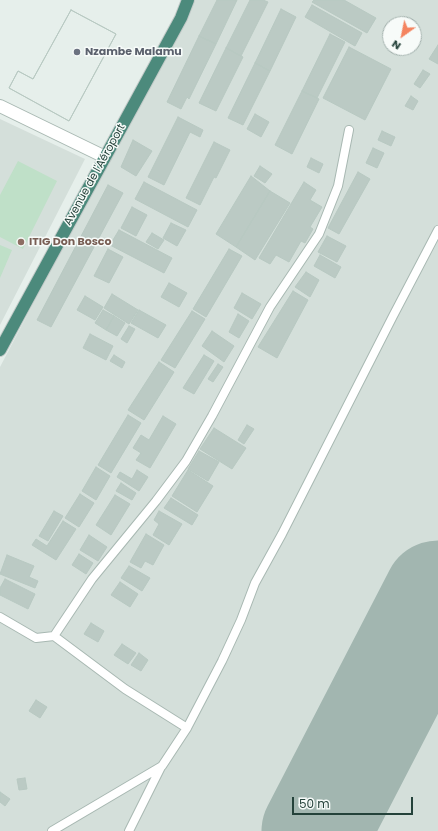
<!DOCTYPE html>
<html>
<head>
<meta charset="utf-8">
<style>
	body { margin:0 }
	#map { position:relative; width:438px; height:831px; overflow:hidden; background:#e6efeb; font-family:Poppins,sans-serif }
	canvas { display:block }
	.north { position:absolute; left:382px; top:16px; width:40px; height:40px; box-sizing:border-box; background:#f7fbf9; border:1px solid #a3b1ad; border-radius:50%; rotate:213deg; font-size:11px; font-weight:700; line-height:16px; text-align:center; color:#24423a }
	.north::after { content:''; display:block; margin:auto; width:14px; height:18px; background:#f4845f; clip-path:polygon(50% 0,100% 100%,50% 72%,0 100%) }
	.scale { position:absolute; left:292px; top:797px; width:121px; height:18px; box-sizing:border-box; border:2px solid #24423a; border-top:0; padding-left:5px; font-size:12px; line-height:14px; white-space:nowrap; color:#24423a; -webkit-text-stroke:3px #f7fbf9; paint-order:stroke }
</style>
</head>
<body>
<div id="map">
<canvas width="438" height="831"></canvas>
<div class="north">N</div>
<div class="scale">50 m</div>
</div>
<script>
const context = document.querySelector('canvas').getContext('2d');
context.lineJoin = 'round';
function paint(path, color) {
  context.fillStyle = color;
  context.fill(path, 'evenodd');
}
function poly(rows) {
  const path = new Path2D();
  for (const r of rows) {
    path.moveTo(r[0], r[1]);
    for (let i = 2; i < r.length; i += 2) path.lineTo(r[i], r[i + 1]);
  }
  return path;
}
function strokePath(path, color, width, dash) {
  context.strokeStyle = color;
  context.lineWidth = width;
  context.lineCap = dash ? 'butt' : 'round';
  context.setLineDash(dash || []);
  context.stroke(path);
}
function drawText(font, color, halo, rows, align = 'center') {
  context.font = font + ' Poppins,sans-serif';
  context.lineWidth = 3;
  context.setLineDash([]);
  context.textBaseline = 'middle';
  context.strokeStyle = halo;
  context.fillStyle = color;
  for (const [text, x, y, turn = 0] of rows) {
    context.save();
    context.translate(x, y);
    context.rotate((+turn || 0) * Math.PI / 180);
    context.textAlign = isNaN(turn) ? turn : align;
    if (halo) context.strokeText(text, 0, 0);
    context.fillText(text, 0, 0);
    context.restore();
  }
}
paint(poly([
	[192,0,438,0,438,831,0,831,0,367],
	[390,24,414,24,414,48,390,48],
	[0,119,85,159,0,325]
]), '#d4dfda');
paint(poly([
	[18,161,57,181,23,249,0,237,0,195],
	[0,245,12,250,0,278]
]), '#bfe0c8');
strokePath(poly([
	[316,831,438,595]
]), '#a2b6b0', 109);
const building = poly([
	[217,0,237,0,216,44,199,36,217,0],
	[250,0,263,0,268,2,241,56,226,48,250,0],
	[314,0,344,0,376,18,367,33,312,2,314,0],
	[312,5,362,33,355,46,305,17,312,5],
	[281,9,296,17,270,71,255,63,281,9],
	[71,10,116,34,69,121,9,88,18,71,33,79,71,10],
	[71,10,116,34,69,121,9,88,18,71,33,79,71,10],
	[330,34,345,42,317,98,302,91,330,34],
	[199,36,216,44,189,99,187,97,181,109,167,102,199,36],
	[438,45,438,64,429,59,438,45],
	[349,47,391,69,365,120,323,98,349,47],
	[226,48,243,57,216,111,199,103,226,48],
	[255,63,270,71,243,125,228,118,255,63],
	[423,70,430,74,420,88,414,84,423,70],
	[302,91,319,99,292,154,275,145,302,91],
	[411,96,418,101,413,110,405,106,411,96],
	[255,114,269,122,261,137,247,129,255,114],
	[178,117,203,130,200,137,190,132,164,185,148,177,178,117],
	[382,131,395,137,391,146,378,140,382,131],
	[133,140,152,151,136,176,121,167,133,140],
	[214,142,230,150,216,178,214,177,200,205,186,198,214,142],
	[373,148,384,153,377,168,366,163,373,148],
	[311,158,323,164,319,173,307,167,311,158],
	[260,166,272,174,265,183,254,176,260,166],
	[358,172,370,179,339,234,328,228,358,172],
	[251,176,270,191,236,247,216,234,251,176],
	[144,182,197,210,188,227,135,199,144,182],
	[304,182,316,190,310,200,322,207,310,227,313,229,305,243,301,241,289,262,276,255,270,264,259,258,304,182],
	[108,185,123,193,51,327,37,320,108,185],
	[270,191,290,203,255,260,236,247,270,191],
	[132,207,147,215,136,236,121,228,132,207],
	[171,223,186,230,177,246,163,238,171,223],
	[119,230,172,258,164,273,110,245,119,230],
	[152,233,164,240,158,249,146,242,152,233],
	[327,236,346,246,337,262,318,252,327,236],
	[108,249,123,257,109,283,94,276,108,249],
	[229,249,242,256,206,317,193,309,229,249],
	[320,255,341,267,335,278,314,266,320,255],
	[306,272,319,280,310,297,295,287,306,272],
	[169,283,187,293,179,307,161,297,169,283],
	[293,291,308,300,277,358,258,347,293,291],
	[242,293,261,304,252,319,234,308,242,293],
	[112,294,138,310,129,324,104,308,112,294],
	[85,296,103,307,95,320,77,310,85,296],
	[103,310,114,316,106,330,95,323,103,310],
	[139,310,166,325,158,338,131,323,139,310],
	[192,311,205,319,175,368,161,360,192,311],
	[238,314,249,321,239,338,229,332,238,314],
	[114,316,125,323,117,336,106,330,114,316],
	[129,326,135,329,127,343,121,339,129,326],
	[212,331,234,346,224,362,202,346,212,331],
	[90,334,113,346,106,360,83,348,90,334],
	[114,355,125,362,122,368,110,361,114,355],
	[204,355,214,361,194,394,183,388,204,355],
	[159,362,174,372,144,420,128,410,159,362],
	[218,364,223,367,213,382,208,379,218,364],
	[128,415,141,423,111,473,98,465,128,415],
	[163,416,176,424,150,468,136,460,141,453,133,448,141,435,149,440,163,416],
	[247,425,254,429,244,444,238,440,247,425],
	[214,428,246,448,232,469,200,449,214,428],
	[199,451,219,462,208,481,188,469,199,451],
	[96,467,110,476,96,500,82,491,96,467],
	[137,470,148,477,139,491,117,477,120,472,132,479,137,470],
	[188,470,213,486,197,512,172,496,188,470],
	[121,483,136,493,132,500,116,491,121,483],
	[80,494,94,503,79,527,65,518,80,494],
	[115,495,130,504,111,535,96,525,115,495],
	[171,498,198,515,192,525,164,508,171,498],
	[54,511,63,516,48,541,39,536,54,511],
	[159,511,182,524,169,545,153,535,159,524,154,520,159,511],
	[63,521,76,529,56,560,32,545,36,539,47,546,63,521],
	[146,534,164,545,153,565,145,561,141,568,130,562,146,534],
	[89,535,107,547,98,561,80,550,89,535],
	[79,554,93,563,86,574,72,565,79,554],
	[7,555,34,566,29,577,38,581,35,588,0,574,7,555],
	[129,566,150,578,142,591,121,578,129,566],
	[5,579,35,594,28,609,0,595,0,588,5,579],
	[120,582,138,594,130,607,111,595,120,582],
	[91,623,104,631,98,642,84,634,91,623],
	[122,644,136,653,128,664,114,655,122,644],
	[139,653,148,660,141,671,131,665,139,653],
	[36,700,47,707,40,718,29,711,36,700],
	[25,778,27,789,19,790,17,779,25,778],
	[0,792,10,799,5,806,0,802,0,792]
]);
paint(building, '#bbcac4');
strokePath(building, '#b8c9c2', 1);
const service = poly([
	[0,617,36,638,54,636,125,689,187,728],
	[54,636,92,579,156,501,186,461,212,416,270,307,319,234,338,186,349,130],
	[52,831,162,766,187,728,222,661,241,620,255,583,282,534,393,316,438,230],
	[129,831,161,767]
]);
const minor = poly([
	[0,106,105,157]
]);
const trunk = poly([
	[0,350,181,18,188,0]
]);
strokePath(service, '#a8b8b2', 10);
strokePath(minor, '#a8b8b2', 14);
strokePath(trunk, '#c2cac8', 14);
strokePath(service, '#fff', 8);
strokePath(minor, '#fff', 12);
strokePath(trunk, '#4c8a7c', 12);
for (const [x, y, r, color] of [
	[77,52,4,"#6b7280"],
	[21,242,4,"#8d6e63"]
]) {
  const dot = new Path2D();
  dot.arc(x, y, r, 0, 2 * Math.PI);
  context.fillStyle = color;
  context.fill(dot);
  strokePath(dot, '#f7fbf9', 1.5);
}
drawText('bold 11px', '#5b616d', '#f7fbf9', [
	["Nzambe Malamu",85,52]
], 'left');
drawText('11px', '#24423a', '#f7fbf9', [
	["Avenue de l'Aéroport",95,175,-61]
]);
drawText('bold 11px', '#785e54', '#f7fbf9', [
	["ITIG Don Bosco",29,242]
], 'left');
</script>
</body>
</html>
